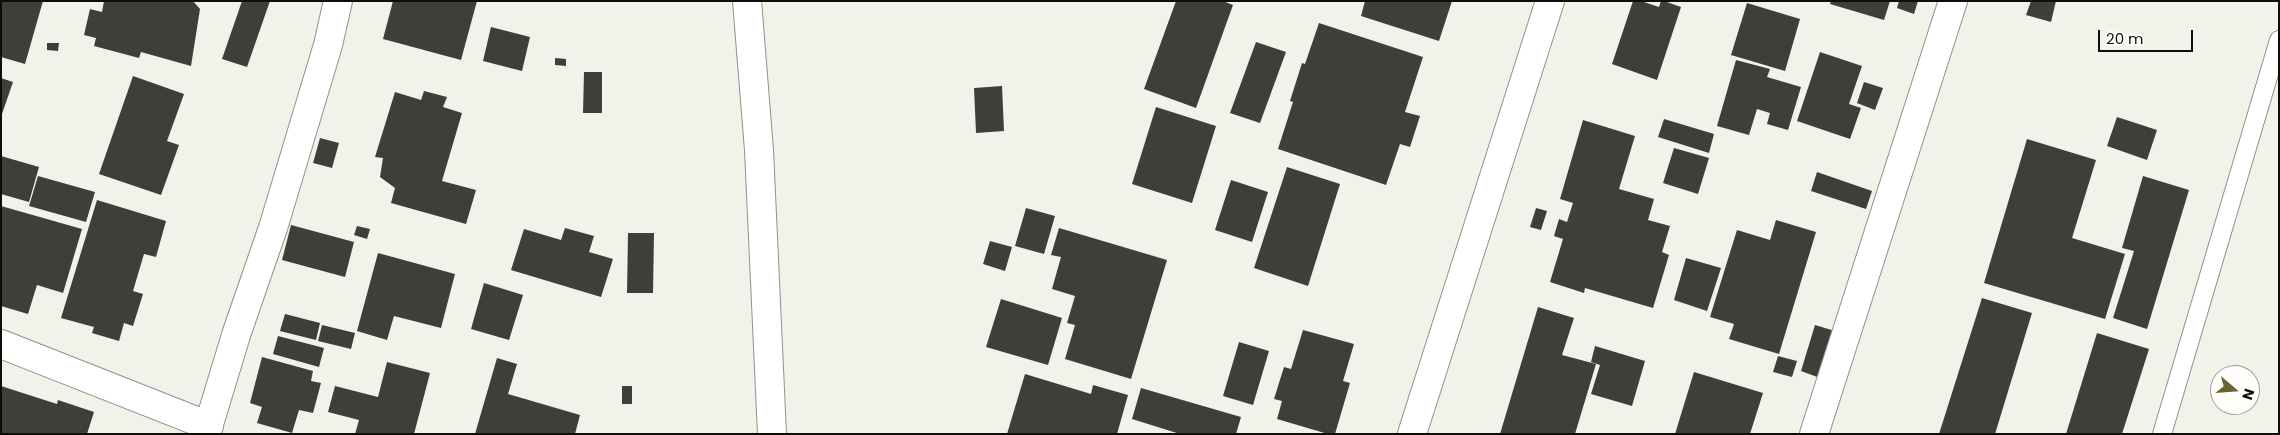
<!DOCTYPE html>
<html>
<head>
<meta charset="utf-8">
<style>
	body { margin:0 }
	#map { position:relative; width:2280px; height:435px; overflow:hidden; background:#f2f1ea; font-family:Poppins,sans-serif }
	canvas { display:block }
	.frame { position:absolute; inset:0; border:2px solid #0d0d0a; pointer-events:none }
	.north { position:absolute; left:2210px; top:365px; width:50px; height:50px; box-sizing:border-box; background:#fffefa; border:1px solid #9e9e9a; border-radius:50%; rotate:108deg; font-size:14px; font-weight:700; line-height:20px; text-align:center; color:#0d0d0a }
	.north::after { content:''; display:block; margin:auto; width:18px; height:22px; background:#6b632f; clip-path:polygon(50% 0,100% 100%,50% 72%,0 100%) }
	.scale { position:absolute; left:2098px; top:30px; width:95px; height:22px; box-sizing:border-box; border:2px solid #0d0d0a; border-top:0; padding-left:6px; font-size:15px; line-height:18px; white-space:nowrap; color:#0d0d0a; -webkit-text-stroke:4px #fffefa; paint-order:stroke }
</style>
</head>
<body>
<div id="map">
<canvas width="2280" height="435"></canvas>
<div class="frame"></div>
<div class="north">N</div>
<div class="scale">20 m</div>
</div>
<script>
const context = document.querySelector('canvas').getContext('2d');
context.lineJoin = 'round';
function paint(path, color) {
  context.fillStyle = color;
  context.fill(path, 'evenodd');
}
function poly(rows) {
  const path = new Path2D();
  for (const r of rows) {
    path.moveTo(r[0], r[1]);
    for (let i = 2; i < r.length; i += 2) path.lineTo(r[i], r[i + 1]);
  }
  return path;
}
function strokePath(path, color, width, dash) {
  context.strokeStyle = color;
  context.lineWidth = width;
  context.lineCap = dash ? 'butt' : 'round';
  context.setLineDash(dash || []);
  context.stroke(path);
}
paint(poly([
	[1,1,43,1,25,64,1,57],
	[104,1,193,1,200,9,191,66,141,52,139,58,94,46,96,38,84,35,90,9,102,12],
	[242,1,270,1,247,67,222,59],
	[393,1,477,1,461,60,383,39],
	[1176,1,1223,1,1233,5,1196,108,1144,89],
	[1365,1,1452,1,1439,41,1361,16],
	[1633,1,1641,1,1659,7,1661,1,1664,1,1681,7,1657,80,1612,64],
	[1831,1,1890,1,1884,20,1830,4],
	[1899,1,1918,1,1914,14,1897,8],
	[2031,1,2056,1,2051,22,2026,15],
	[1747,3,1800,19,1785,71,1731,55],
	[1319,23,1423,57,1405,112,1420,116,1410,147,1400,144,1386,185,1278,149,1293,102,1290,101,1302,63,1305,64],
	[491,27,530,37,522,71,483,61],
	[1256,42,1286,52,1260,123,1230,113],
	[47,43,59,43,58,51,47,50],
	[1820,52,1862,66,1849,104,1861,108,1850,139,1797,121],
	[555,58,566,59,566,66,555,65],
	[1736,60,1770,69,1767,77,1801,87,1788,130,1767,124,1770,113,1757,109,1749,135,1717,126],
	[584,72,602,72,602,113,583,113],
	[133,76,184,94,167,141,179,145,161,195,99,174],
	[1,78,13,82,2,114,1,114],
	[1864,82,1883,88,1875,110,1857,103],
	[1002,86,1004,131,976,133,974,88],
	[424,91,447,97,443,107,462,113,442,181,476,190,466,224,391,203,395,188,380,177,383,158,375,157,395,92,421,100],
	[1156,107,1216,126,1192,203,1132,184],
	[2117,117,2157,130,2147,160,2107,146],
	[1664,119,1714,134,1709,153,1658,137],
	[1583,120,1635,136,1619,189,1654,199,1648,220,1670,226,1662,252,1669,255,1653,308,1585,288,1584,293,1550,282,1563,239,1554,236,1559,219,1567,222,1573,203,1560,199],
	[320,138,339,143,332,168,313,163],
	[2027,139,2096,160,2072,238,2125,254,2105,319,1984,283],
	[1674,148,1709,158,1698,194,1663,183],
	[1,156,39,167,29,202,1,194],
	[1287,167,1340,184,1308,286,1254,268],
	[1817,172,1872,191,1866,209,1811,191],
	[38,176,95,192,86,222,29,206],
	[2143,176,2189,190,2147,329,2113,318,2134,251,2122,248],
	[1231,180,1268,192,1252,242,1215,230],
	[97,200,166,221,156,257,144,254,133,291,143,294,133,326,124,323,119,341,92,333,94,327,61,318],
	[1,206,82,229,63,293,37,285,28,314,1,306],
	[1026,208,1055,216,1044,254,1015,246],
	[1536,208,1547,211,1541,230,1530,227],
	[1776,220,1816,232,1779,354,1729,339,1734,324,1710,317,1737,230,1770,240],
	[291,225,354,242,345,277,282,260],
	[357,226,370,229,367,239,354,235],
	[565,228,594,236,589,252,613,259,601,297,511,270,524,229,561,240],
	[1059,228,1167,260,1131,379,1065,359,1075,325,1067,323,1075,296,1052,289,1061,257,1051,255],
	[628,233,654,233,653,293,627,293],
	[990,241,1012,247,1005,271,983,264],
	[378,253,455,274,441,328,394,316,387,340,357,331],
	[1686,258,1721,268,1707,311,1674,300],
	[484,283,523,295,509,340,471,329],
	[1982,298,2032,313,1995,434,1939,434],
	[1001,299,1062,318,1048,365,986,347],
	[1538,307,1574,318,1562,355,1596,364,1575,434,1500,434],
	[285,314,320,323,316,340,280,331],
	[322,325,355,333,351,349,318,341],
	[1815,325,1835,331,1820,378,1801,371],
	[1303,330,1354,344,1343,381,1350,383,1335,434,1328,434,1277,419,1282,401,1274,399,1284,367,1291,369],
	[2097,333,2149,349,2122,434,2066,434],
	[278,336,324,348,319,367,273,354],
	[1239,342,1269,351,1253,405,1223,396],
	[1595,346,1645,361,1632,406,1591,394,1600,365,1591,362],
	[1778,356,1797,361,1792,377,1773,372],
	[262,357,313,371,311,381,321,383,313,413,299,410,292,433,257,423,262,407,250,403],
	[497,358,517,364,508,394,580,415,575,434,475,434],
	[387,362,430,373,414,434,355,434,359,420,328,412,335,386,378,397],
	[1694,372,1763,393,1750,434,1675,434],
	[1025,374,1091,394,1093,385,1128,395,1117,434,1007,434],
	[1,386,57,404,58,400,94,412,87,434,1,434],
	[622,386,632,386,632,404,622,404],
	[1141,388,1241,417,1236,434,1180,434,1132,419]
]), '#3f3f39');
const service = poly([
	[2162,434,2279,40]
]);
const minor = poly([
	[1,344,209,426],
	[206,434,237,332,273,228,328,45,338,1],
	[1412,434,1550,1],
	[1814,434,1953,1]
]);
const tertiary = poly([
	[747,1,759,150,772,434]
]);
strokePath(service, '#92918a', 20);
strokePath(minor, '#92918a', 30);
strokePath(tertiary, '#92918a', 30);
strokePath(service, '#fff', 18);
strokePath(minor, '#fff', 28);
strokePath(tertiary, '#fff', 28);
</script>
</body>
</html>
